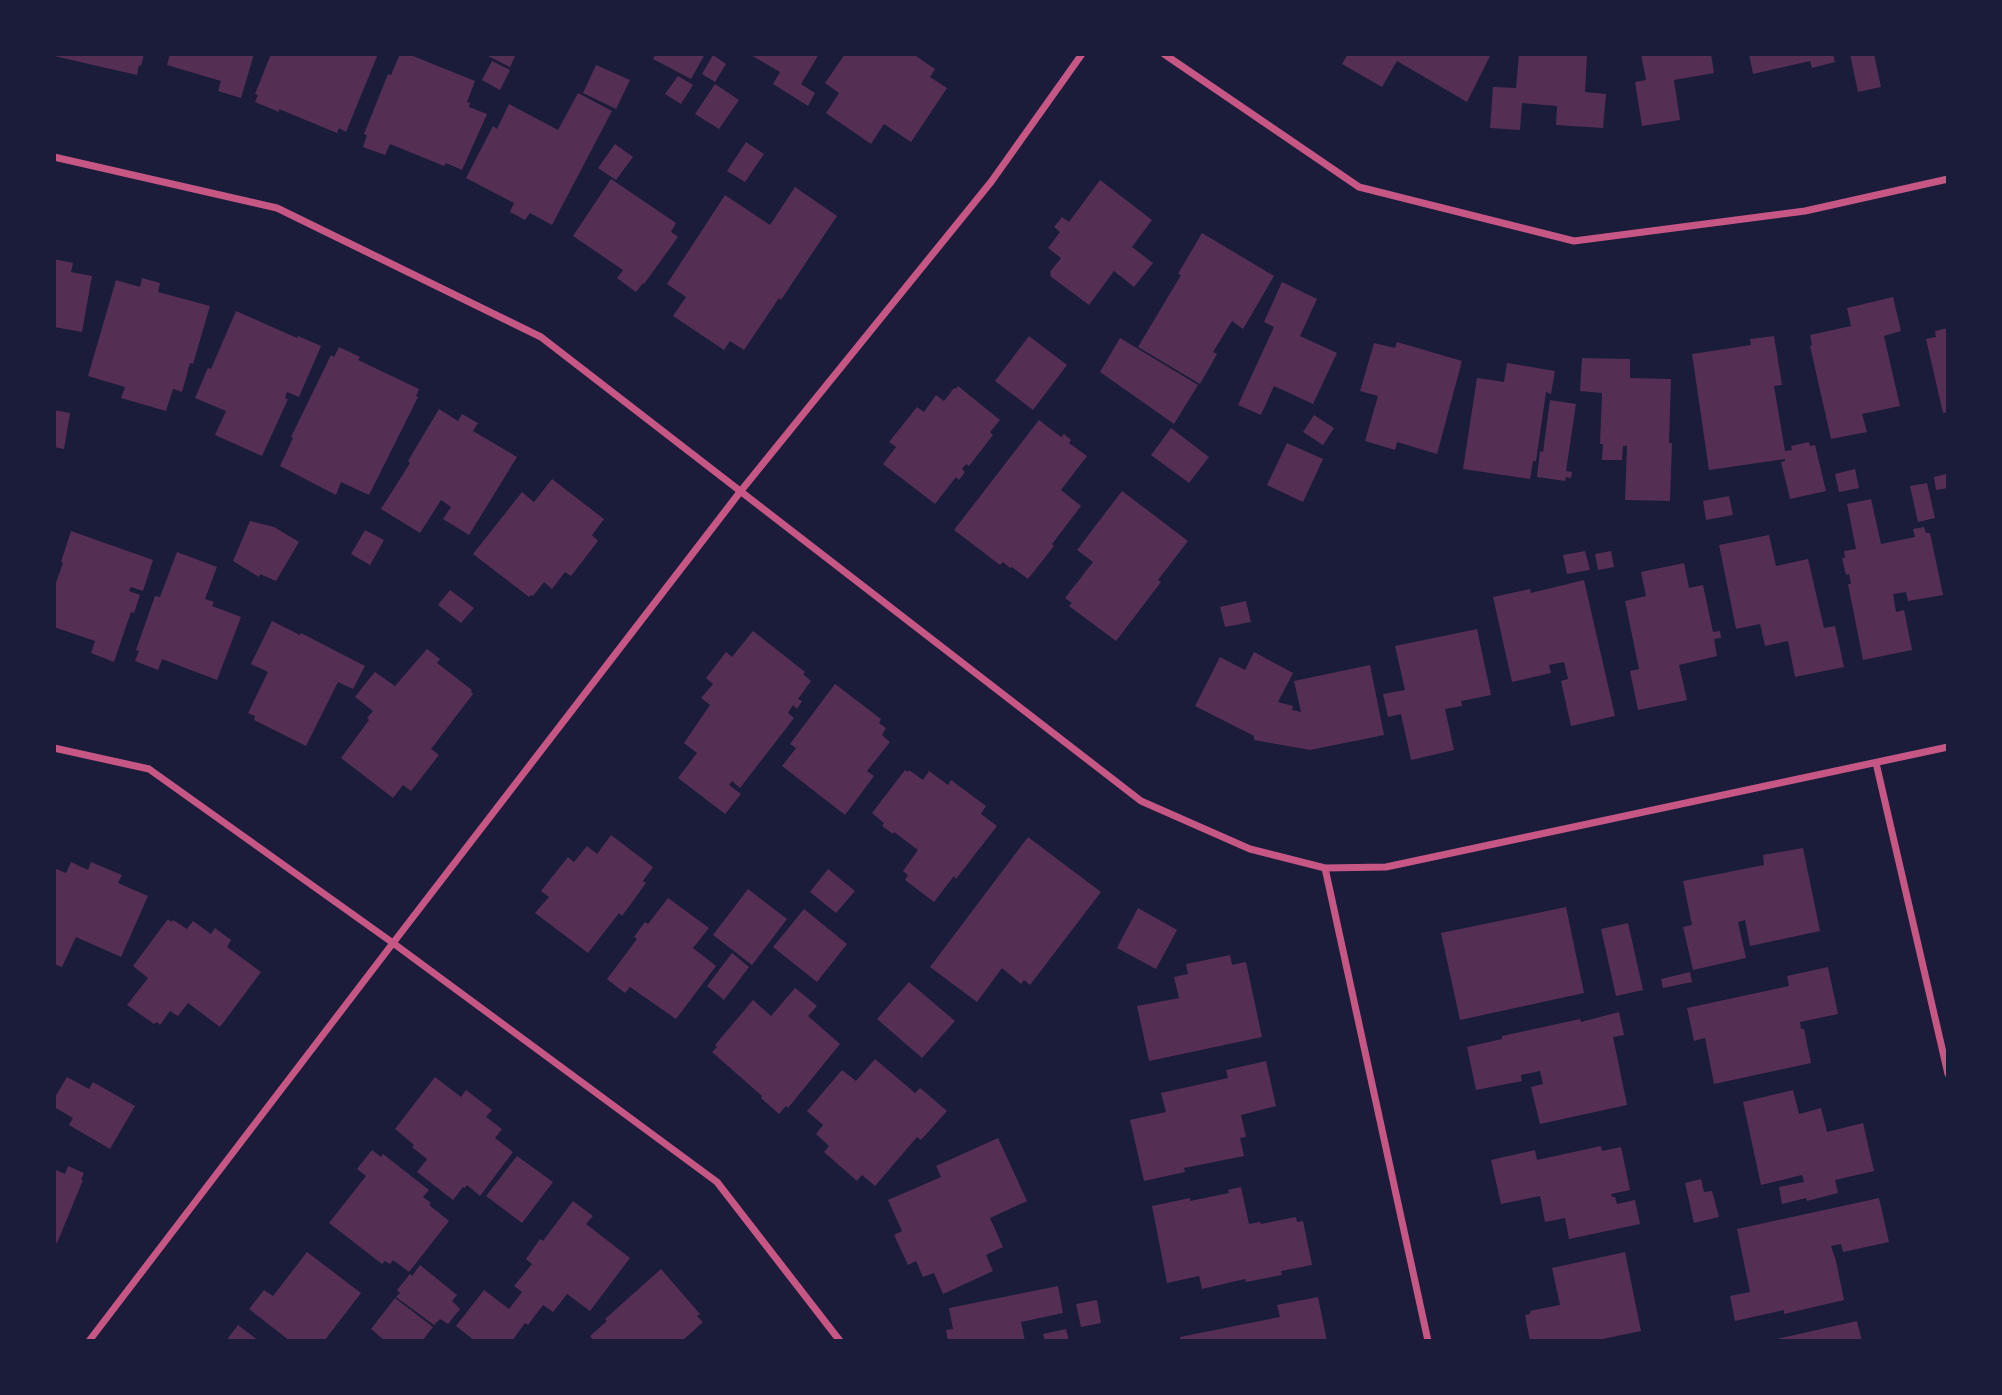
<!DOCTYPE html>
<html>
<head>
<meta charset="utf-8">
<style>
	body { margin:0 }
	#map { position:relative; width:2002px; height:1395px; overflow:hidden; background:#1b1b3a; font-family:Lato,sans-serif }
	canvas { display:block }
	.frame { position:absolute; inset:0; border:56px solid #1b1b3a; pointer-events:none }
</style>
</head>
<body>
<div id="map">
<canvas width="2002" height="1395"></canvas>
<div class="frame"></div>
</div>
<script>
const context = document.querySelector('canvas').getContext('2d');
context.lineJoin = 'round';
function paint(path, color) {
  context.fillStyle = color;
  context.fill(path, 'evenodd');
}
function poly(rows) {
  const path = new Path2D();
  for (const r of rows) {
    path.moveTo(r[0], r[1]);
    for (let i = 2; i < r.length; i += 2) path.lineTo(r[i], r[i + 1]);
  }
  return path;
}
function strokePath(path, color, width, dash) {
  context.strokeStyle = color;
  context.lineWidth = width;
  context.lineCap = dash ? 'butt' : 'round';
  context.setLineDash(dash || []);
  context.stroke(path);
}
paint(poly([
	[54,54,144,54,141,66,139,65,137,75,54,56],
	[170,54,254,54,241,98,218,91,221,81,167,65],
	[271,54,378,54,346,132,339,128,337,133,279,109,279,112,255,102,258,95,255,94],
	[400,54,408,54,475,81,467,102,470,103,469,107,487,114,462,170,446,163,444,166,390,144,385,155,363,147,367,135,364,134,388,74,391,75],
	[484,54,516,54,510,67],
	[656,54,705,54,691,79,653,59],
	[749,54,819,54,801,84,815,93,808,106,773,84,780,72],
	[845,54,913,54,935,69,930,77,947,88,911,142,884,124,871,144,826,113,839,93,825,83],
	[1348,54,1491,54,1467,102,1397,61,1382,87,1342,64],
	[1519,54,1587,54,1585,92,1606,94,1603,128,1556,125,1557,106,1522,103,1520,130,1490,128,1493,87,1516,88],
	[1641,54,1711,54,1714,73,1674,80,1680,120,1642,126,1635,82,1646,80],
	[1749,54,1833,54,1835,62,1812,68,1810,61,1753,74],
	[1850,54,1874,54,1881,87,1858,92],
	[713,55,726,64,715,82,702,74],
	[492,61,510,70,500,90,482,80],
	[596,65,630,80,616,109,583,93],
	[678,76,693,85,681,104,665,94],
	[715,84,739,100,719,129,695,114],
	[578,93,612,111,552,225,530,213,525,220,510,212,514,203,466,178,493,126,497,129,509,104,558,130],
	[746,142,764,154,745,182,727,171],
	[615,144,633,157,616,180,598,168],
	[611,179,676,223,671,232,678,237,644,284,643,283,636,292,617,278,623,270,573,236],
	[1100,180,1152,220,1132,247,1153,263,1134,287,1114,271,1089,305,1050,276,1051,274,1050,272,1061,258,1048,248,1060,232,1054,227,1062,217,1069,222],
	[795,187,837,216,781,300,779,298,744,350,730,341,724,350,673,316,686,297,667,284,725,195,770,225],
	[1202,233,1274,276,1243,329,1232,321,1213,352,1217,354,1200,384,1138,347,1181,275,1178,274],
	[54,259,73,263,71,272,92,276,82,332,54,327],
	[142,278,160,283,158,292,210,306,193,364,190,363,182,392,173,389,166,411,121,398,125,387,88,376,116,280,140,287],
	[1282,282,1317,299,1300,336,1337,353,1313,404,1274,386,1261,415,1238,405,1274,327,1264,322],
	[1893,297,1901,331,1884,336,1900,406,1862,414,1867,432,1831,439,1810,346,1812,345,1810,335,1851,326,1847,308],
	[236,311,297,338,298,336,321,346,299,397,287,392,285,398,288,399,262,456,215,435,226,411,195,398,208,368,211,369],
	[1948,328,1948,412,1943,413,1926,339,1936,337,1935,331],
	[1029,336,1067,365,1033,410,995,381],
	[1774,336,1782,385,1774,386,1785,451,1792,450,1791,446,1809,442,1810,446,1815,445,1826,491,1790,499,1781,462,1785,461,1785,459,1709,470,1692,354,1751,345,1750,339],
	[1120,338,1198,385,1174,424,1100,372],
	[1397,342,1462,361,1437,454,1397,442,1395,450,1365,441,1378,396,1360,391,1374,343,1395,348],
	[339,347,360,357,358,360,419,389,416,396,418,397,369,495,341,482,336,495,280,466,293,438,291,437,331,355,334,357],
	[1582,358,1630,359,1630,378,1671,379,1669,443,1672,443,1670,501,1625,500,1627,446,1623,446,1622,460,1602,460,1603,444,1600,444,1602,393,1580,391],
	[1507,363,1555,371,1551,394,1546,392,1536,461,1533,461,1530,479,1463,469,1477,378,1504,382],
	[958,386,1000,420,990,432,993,435,969,466,966,464,962,469,965,472,959,480,956,477,935,504,883,464,896,447,889,442,917,407,924,412,936,395,944,401,954,388,956,389],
	[1550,400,1576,404,1566,471,1572,472,1571,478,1566,477,1565,481,1537,477,1540,451,1543,452],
	[439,409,458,421,462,414,478,423,473,431,517,457,469,535,443,519,451,507,441,500,420,533,381,509,410,463,408,461],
	[54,410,70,413,64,449,54,447],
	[1314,415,1334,428,1323,445,1303,432],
	[1039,420,1061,437,1064,434,1071,440,1069,443,1087,456,1061,490,1081,506,1052,544,1054,546,1028,579,1012,567,1010,568,1003,562,1000,565,954,530],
	[1171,428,1209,457,1189,483,1151,455],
	[1287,443,1323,459,1303,502,1267,485],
	[1855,469,1859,488,1839,492,1835,474],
	[1946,474,1948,488,1936,490,1934,477],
	[552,479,604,519,592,535,598,541,571,576,565,572,552,589,544,582,533,596,531,595,529,597,473,554,522,492,534,502],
	[1927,483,1935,518,1918,522,1910,486],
	[1122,491,1188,541,1158,580,1161,582,1116,641,1069,606,1072,603,1065,598,1093,562,1077,550],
	[1729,496,1733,515,1706,520,1703,501],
	[1871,499,1881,544,1915,537,1913,529,1924,527,1926,533,1930,533,1943,595,1908,601,1906,592,1893,594,1896,612,1904,610,1912,650,1863,660,1848,584,1851,584,1849,574,1846,575,1842,558,1845,558,1844,551,1856,549,1847,504],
	[250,521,274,527,299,542,276,581,260,574,259,577,233,561],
	[365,530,384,540,370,565,351,554],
	[71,531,153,560,143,591,131,587,129,591,140,595,134,613,131,612,114,662,91,653,95,641,54,627,54,588,63,563,61,562],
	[1769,535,1776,566,1808,559,1824,628,1835,626,1844,667,1795,677,1788,641,1765,646,1760,624,1736,629,1719,545],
	[1585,551,1590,570,1567,574,1563,555],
	[1611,551,1614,567,1598,570,1595,554],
	[177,552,217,567,205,599,214,602,212,606,241,617,217,680,162,659,158,670,135,661,139,651,136,650,155,596,160,597],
	[1684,563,1689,588,1703,585,1713,632,1720,631,1721,638,1714,639,1717,656,1679,665,1687,700,1638,710,1630,671,1639,669,1625,601,1646,596,1641,572],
	[1584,580,1615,716,1571,726,1561,681,1568,679,1564,662,1549,665,1551,673,1512,682,1493,597,1530,589,1531,593],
	[450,590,474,608,461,623,438,605],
	[1246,601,1251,622,1225,627,1220,607],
	[272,621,300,635,301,633,365,666,353,689,338,682,306,746,254,720,255,716,248,713,268,672,251,664],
	[1477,629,1491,695,1461,701,1462,706,1445,709,1454,750,1411,760,1401,714,1388,717,1383,694,1405,690,1395,646],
	[753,631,805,672,803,674,811,681,798,699,802,701,797,709,793,705,788,713,794,718,740,788,732,781,729,785,741,794,725,814,678,778,697,753,684,743,710,705,701,698,713,684,706,678,726,652,732,657],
	[427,649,440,659,437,663,472,690,471,692,473,694,431,749,439,755,411,791,403,785,393,798,341,758,369,720,367,718,373,711,355,697,369,679,375,672,395,686],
	[1254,652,1293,673,1278,702,1293,706,1292,710,1301,712,1294,681,1370,665,1384,735,1310,750,1254,740,1254,736,1195,706,1220,657,1245,670],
	[835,684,881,719,879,723,886,728,882,735,890,742,867,771,874,776,845,815,782,766,796,748,790,744],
	[905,770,908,772,909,770,923,780,929,771,948,785,951,780,986,806,981,814,997,826,956,879,954,876,934,902,905,880,908,875,903,871,918,850,894,832,893,834,882,826,884,823,872,813],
	[611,835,653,867,643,881,646,883,622,916,619,913,588,953,535,913,549,897,541,891,568,857,574,862,587,846,597,854],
	[1028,837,1101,892,1030,985,1024,980,1021,984,1002,968,977,1002,930,967],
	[1803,848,1820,931,1750,946,1745,920,1738,922,1746,958,1693,970,1683,927,1692,925,1683,881,1764,865,1763,855],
	[71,862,88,870,91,862,122,875,118,883,148,896,121,957,76,937,62,967,54,964,54,868,66,873],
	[828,869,855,891,836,913,810,892],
	[748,889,787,919,752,965,713,935],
	[668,898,709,928,693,948,716,966,676,1019,630,987,625,993,607,979,637,939,634,937,645,922,648,924],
	[1566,907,1584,993,1460,1020,1441,933],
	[1138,908,1177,930,1156,969,1117,948],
	[804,909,847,944,817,982,773,947],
	[168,919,171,922,173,920,187,929,193,921,211,934,215,928,231,940,227,947,261,972,220,1027,188,1003,178,1016,170,1011,160,1025,157,1022,154,1024,127,1005,148,978,133,966],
	[1628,923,1643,990,1616,996,1601,929],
	[732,953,749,967,724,1000,707,986],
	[1230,955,1232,965,1246,962,1262,1037,1149,1061,1137,1006,1179,998,1174,977,1188,974,1186,964],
	[1828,967,1838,1014,1800,1022,1801,1029,1804,1029,1811,1063,1714,1084,1705,1038,1694,1041,1687,1008,1789,986,1787,976],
	[1690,972,1692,982,1663,988,1661,979],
	[909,982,955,1021,922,1058,877,1019],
	[795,988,817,1006,808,1016,840,1044,788,1108,786,1106,779,1114,761,1098,762,1096,712,1052,717,1047,715,1045,753,1000,771,1016],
	[1619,1012,1624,1035,1613,1037,1627,1105,1540,1124,1531,1087,1543,1084,1540,1071,1521,1075,1522,1081,1476,1090,1467,1047,1502,1039,1502,1036,1580,1019,1581,1022],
	[875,1059,915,1093,920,1088,947,1111,921,1140,917,1137,875,1186,862,1175,857,1181,824,1152,829,1146,816,1134,823,1125,807,1111,842,1070,856,1081],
	[1266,1061,1276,1106,1241,1115,1246,1137,1240,1138,1244,1156,1184,1168,1185,1172,1144,1181,1130,1120,1166,1112,1161,1093,1228,1078,1226,1070],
	[67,1077,89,1089,93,1082,135,1106,110,1149,69,1125,73,1118,54,1107,54,1099],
	[435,1077,461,1097,466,1090,492,1110,486,1117,502,1129,495,1138,513,1152,480,1196,467,1185,465,1188,463,1187,453,1200,417,1172,427,1159,412,1147,414,1145,395,1129],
	[1793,1090,1799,1114,1821,1108,1827,1132,1863,1123,1874,1171,1835,1180,1838,1193,1807,1201,1806,1198,1782,1204,1779,1187,1804,1182,1802,1175,1761,1185,1743,1102],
	[998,1138,1027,1201,990,1218,1003,1247,986,1255,993,1271,943,1294,934,1273,923,1277,916,1261,908,1265,894,1235,902,1231,888,1200,941,1177,936,1166],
	[1601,1146,1602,1151,1621,1147,1630,1190,1611,1194,1612,1197,1615,1197,1617,1204,1635,1200,1640,1224,1569,1239,1565,1218,1545,1222,1540,1196,1501,1204,1491,1160,1535,1150,1537,1160],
	[372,1150,381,1157,383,1154,429,1190,423,1197,431,1203,429,1205,449,1221,409,1272,393,1260,390,1264,385,1261,382,1264,329,1223,366,1176,357,1169],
	[517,1156,553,1182,522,1223,486,1196],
	[68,1166,84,1173,81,1180,83,1180,57,1243,54,1242,54,1169,65,1174],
	[1701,1179,1704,1192,1712,1191,1719,1217,1694,1223,1685,1183],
	[1241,1187,1249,1224,1260,1222,1261,1224,1296,1217,1297,1222,1303,1221,1312,1265,1281,1271,1282,1275,1246,1282,1245,1279,1202,1289,1199,1276,1167,1283,1152,1206,1190,1198,1190,1201,1229,1193,1228,1190],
	[1879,1198,1889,1242,1843,1252,1841,1244,1831,1246,1836,1261,1844,1300,1784,1314,1784,1310,1735,1321,1730,1296,1750,1292,1737,1229],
	[573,1201,593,1216,586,1224,630,1258,590,1311,567,1294,553,1312,543,1305,528,1325,525,1323,512,1341,475,1341,456,1326,484,1290,509,1309,522,1292,514,1286,532,1264,526,1259,540,1239,543,1241],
	[307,1252,361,1293,324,1341,290,1341,249,1309,264,1290,273,1296],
	[1625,1252,1641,1331,1593,1341,1530,1341,1525,1315,1530,1314,1530,1311,1560,1305,1552,1268],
	[420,1265,457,1295,452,1301,460,1309,448,1324,440,1319,434,1325,396,1297,400,1293,397,1290,410,1274,412,1276],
	[661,1269,700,1314,697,1316,703,1322,682,1341,594,1341,590,1336,607,1321,605,1319],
	[1058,1286,1063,1313,1021,1322,1025,1341,948,1341,946,1330,953,1329,949,1308],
	[1318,1297,1327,1341,1181,1341,1180,1337,1280,1317,1277,1305],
	[395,1298,433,1327,422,1341,385,1341,371,1329],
	[1097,1300,1101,1323,1081,1327,1076,1304],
	[1857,1321,1862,1341,1772,1341,1772,1340],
	[238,1325,259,1341,226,1341],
	[1066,1329,1069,1341,1045,1341,1043,1334]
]), '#542f53');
strokePath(poly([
	[1164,54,1359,187,1574,241,1805,211,1948,179],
	[54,157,277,208,541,337,1141,801,1250,849,1325,868,1386,867,1948,747],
	[54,748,149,769,393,943,717,1182,840,1341],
	[1876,763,1948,1074],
	[1325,868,1428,1341],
	[89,1341,393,943,740,492,991,182,1082,54]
]), '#c65784', 7);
</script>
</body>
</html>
